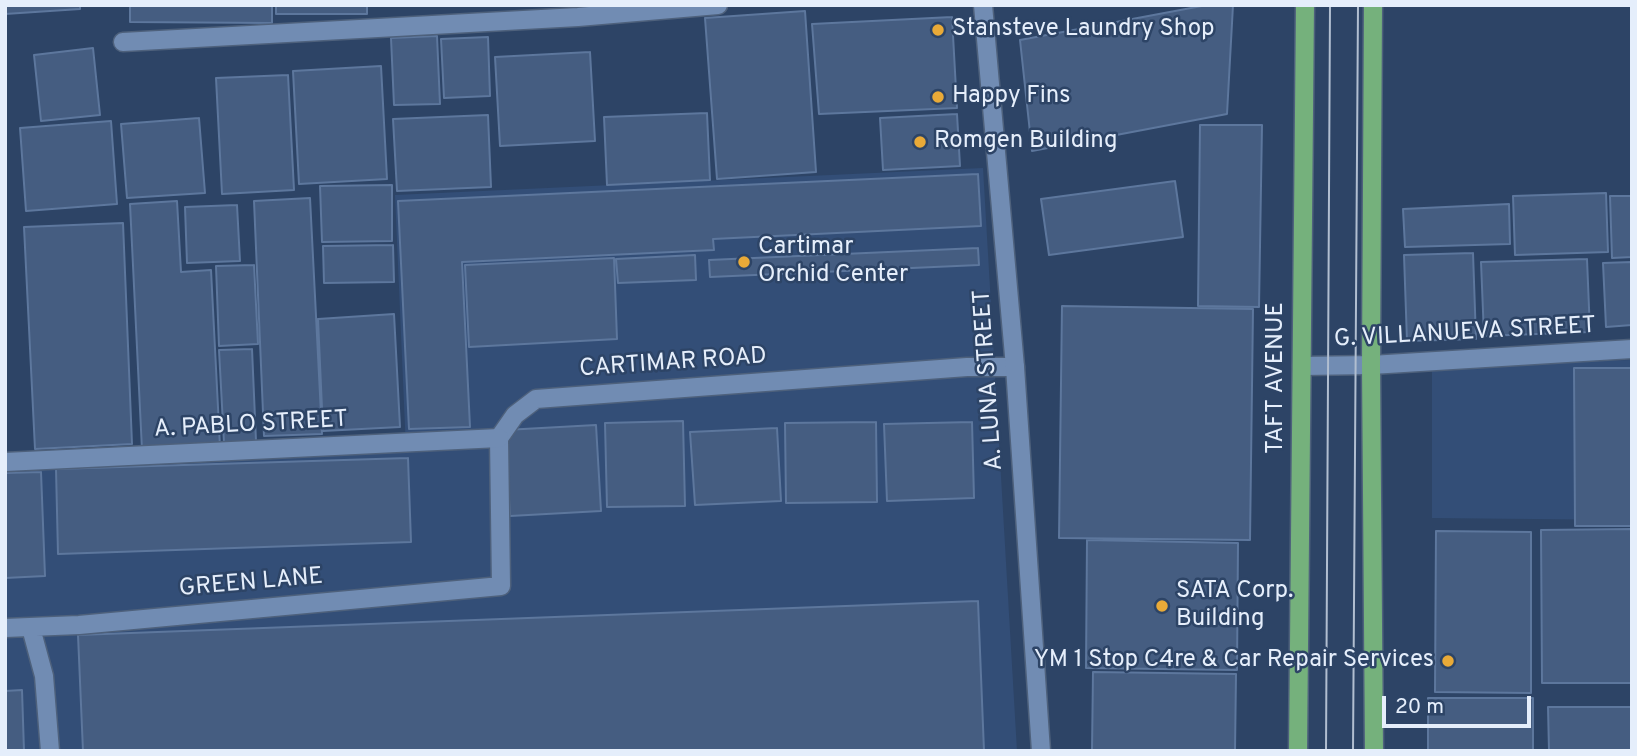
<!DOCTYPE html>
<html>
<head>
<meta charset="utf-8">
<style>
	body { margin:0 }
	#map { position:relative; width:1637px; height:756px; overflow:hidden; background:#2d4466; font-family:Overpass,sans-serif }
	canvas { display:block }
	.frame { position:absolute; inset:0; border:7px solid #e5eefb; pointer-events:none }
	.scale { position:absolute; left:1382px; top:696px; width:149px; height:32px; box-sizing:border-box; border:4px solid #e5eefb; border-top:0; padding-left:9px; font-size:21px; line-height:24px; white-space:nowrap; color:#e5eefb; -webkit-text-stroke:5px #2d4466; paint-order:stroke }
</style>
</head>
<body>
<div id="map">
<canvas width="1637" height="756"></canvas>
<div class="frame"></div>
<div class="scale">20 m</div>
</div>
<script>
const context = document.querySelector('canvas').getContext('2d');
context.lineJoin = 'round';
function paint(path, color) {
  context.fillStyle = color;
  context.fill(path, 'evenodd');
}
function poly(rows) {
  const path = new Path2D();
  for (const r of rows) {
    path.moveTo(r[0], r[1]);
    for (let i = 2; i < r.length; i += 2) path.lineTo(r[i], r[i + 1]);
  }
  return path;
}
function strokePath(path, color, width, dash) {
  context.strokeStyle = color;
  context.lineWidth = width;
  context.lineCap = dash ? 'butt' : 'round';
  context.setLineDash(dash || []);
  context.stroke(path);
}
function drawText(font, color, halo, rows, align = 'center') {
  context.font = font + ' Overpass,sans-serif';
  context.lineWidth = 5;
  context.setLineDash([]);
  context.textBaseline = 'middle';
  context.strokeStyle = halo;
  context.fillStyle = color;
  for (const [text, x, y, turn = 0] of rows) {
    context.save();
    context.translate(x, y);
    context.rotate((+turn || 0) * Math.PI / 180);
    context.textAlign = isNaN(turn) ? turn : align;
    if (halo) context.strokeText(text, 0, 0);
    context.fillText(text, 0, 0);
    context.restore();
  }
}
paint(poly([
	[983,168,1017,751,5,751,5,469,406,450,395,195],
	[1632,360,1632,520,1432,518,1432,365]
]), '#334e77');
const building = poly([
	[5,5,80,5,80,9,5,14,5,5],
	[130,5,272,5,272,23,130,22,130,5],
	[276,5,367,5,367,14,276,14,276,5],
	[1207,5,1233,5,1227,114,1032,151,1020,40,1207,5],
	[805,11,816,172,717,179,705,18,805,11],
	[952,17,957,108,819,114,812,24,952,17],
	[437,36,440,104,394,105,391,38,437,36],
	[488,37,490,96,444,98,441,39,488,37],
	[93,48,100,115,41,121,34,55,93,48],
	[590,52,595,141,500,146,495,57,590,52],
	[381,66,387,179,299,184,293,71,381,66],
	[288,75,294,190,222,194,216,78,288,75],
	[707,113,710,180,607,185,604,117,707,113],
	[957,114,960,166,883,170,880,118,957,114],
	[488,115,491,187,397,191,393,119,488,115],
	[199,118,205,193,127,198,121,124,199,118],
	[111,121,117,204,26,211,20,128,111,121],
	[1200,125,1262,125,1259,307,1198,306,1200,125],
	[978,174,981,226,713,239,714,250,462,262,470,427,409,429,398,201,978,174],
	[1175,181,1183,237,1049,255,1041,199,1175,181],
	[392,185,392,241,322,242,320,186,392,185],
	[1606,193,1608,252,1515,255,1513,196,1606,193],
	[1610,196,1632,196,1632,257,1612,258,1610,196],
	[310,198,322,434,264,436,254,201,310,198],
	[177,201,181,272,211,270,220,447,142,450,130,204,177,201],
	[1509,204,1510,244,1405,247,1403,209,1509,204],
	[237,205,240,261,187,263,185,207,237,205],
	[123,223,132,444,35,449,24,227,123,223],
	[393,245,394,282,324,283,323,246,393,245],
	[978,248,979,265,710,277,709,260,978,248],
	[1473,253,1476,339,1407,341,1404,255,1473,253],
	[695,255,696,280,618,283,616,259,695,255],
	[614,258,617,339,469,347,465,265,614,258],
	[1587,259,1590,332,1484,336,1481,262,1587,259],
	[1632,262,1632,325,1606,327,1603,263,1632,262],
	[254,265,258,344,219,346,216,266,254,265],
	[1062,306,1253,309,1250,540,1059,538,1062,306],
	[394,314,400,427,323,431,318,319,394,314],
	[252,349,256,441,224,443,219,350,252,349],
	[1574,368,1632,368,1632,526,1575,526,1574,368],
	[683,421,685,506,607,507,605,423,683,421],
	[876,422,877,502,786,503,785,423,876,422],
	[972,422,974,498,887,501,884,424,972,422],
	[596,425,601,511,510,516,505,430,596,425],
	[777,428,781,501,695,505,690,432,777,428],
	[408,458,411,542,58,554,56,469,408,458],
	[41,472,45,576,5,578,5,473,41,472],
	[1632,529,1632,683,1542,683,1541,530,1632,529],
	[1436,531,1531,532,1531,693,1435,692,1436,531],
	[1087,540,1238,543,1237,670,1086,668,1087,540],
	[978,601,984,751,83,751,78,635,978,601],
	[1093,672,1236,674,1235,751,1092,751,1093,672],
	[22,690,24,751,5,751,5,691,22,690],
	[1428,698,1533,698,1533,751,1428,751,1428,698],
	[1548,707,1632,707,1632,751,1549,751,1548,707]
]);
paint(building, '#455d81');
strokePath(building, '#5d779d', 2);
const service = poly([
	[5,628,79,625,501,586,499,438,515,415,536,399,967,367,1015,367],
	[31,628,44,676,50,751]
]);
const minor = poly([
	[123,42,578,17,718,5],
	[1302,366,1371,365,1632,349],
	[5,462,499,438]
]);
const tertiary = poly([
	[983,5,1015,367,1041,751]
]);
const primary = poly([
	[1373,5,1371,365,1374,751],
	[1298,751,1305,5]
]);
strokePath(service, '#4e617c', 21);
strokePath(minor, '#4e617c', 21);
strokePath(tertiary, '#4e617c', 21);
strokePath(primary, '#4e617c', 21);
strokePath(service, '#718cb3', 18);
strokePath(minor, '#718cb3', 18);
strokePath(tertiary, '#718cb3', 18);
strokePath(primary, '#75b17c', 18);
strokePath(poly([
	[1326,751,1330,5],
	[1353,751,1358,5]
]), '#b1bed0', 2);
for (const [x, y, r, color] of [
	[938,30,7,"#e9aa38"],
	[938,97,7,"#e9aa38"],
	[920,142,7,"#e9aa38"],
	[744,262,7,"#e9aa38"],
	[1162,606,7,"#e9aa38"],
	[1448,661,7,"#e9aa38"]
]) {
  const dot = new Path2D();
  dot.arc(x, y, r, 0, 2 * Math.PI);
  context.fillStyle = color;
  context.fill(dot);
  strokePath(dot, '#2d4466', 2.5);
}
drawText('24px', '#e5eefb', '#2d4466', [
	["Stansteve Laundry Shop",952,30],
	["Happy Fins",952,97],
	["Romgen Building",934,142],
	["Cartimar",758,248],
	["Orchid Center",758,276],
	["SATA Corp.",1176,592],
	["Building",1176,620],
	["YM 1 Stop C4re & Car Repair Services",1434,661,"right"]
], 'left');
drawText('24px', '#e5eefb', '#2d4466', [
	["G. VILLANUEVA STREET",1465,334,-3],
	["CARTIMAR ROAD",673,364,-4],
	["TAFT AVENUE",1277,378,-90],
	["A. LUNA STREET",990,380,-94],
	["A. PABLO STREET",251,426,-3],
	["GREEN LANE",251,584,-5]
]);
</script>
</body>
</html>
